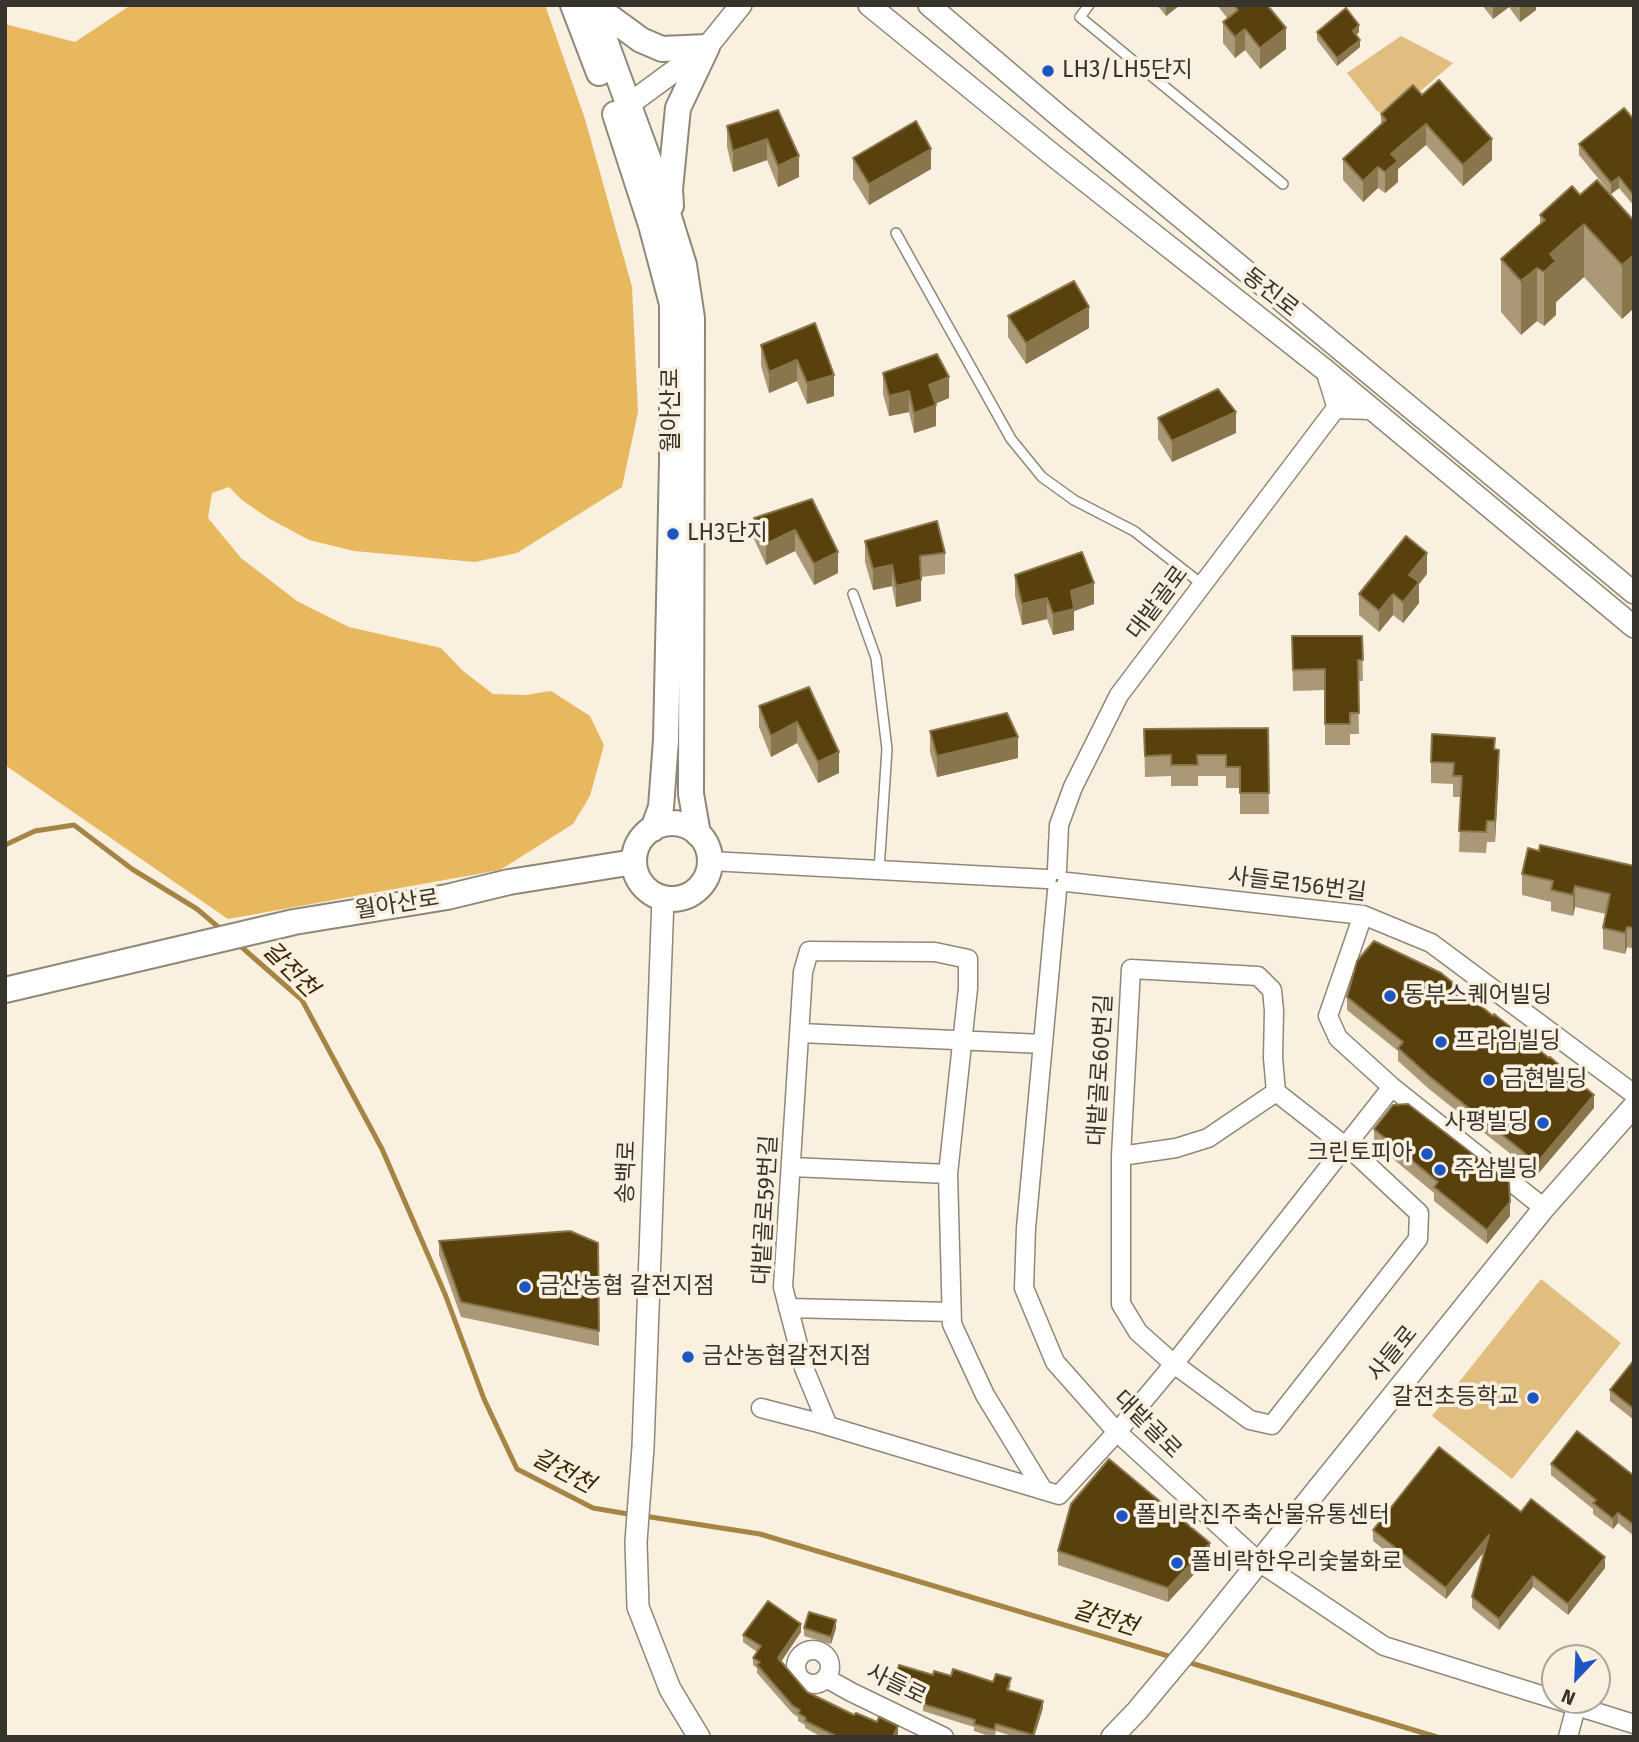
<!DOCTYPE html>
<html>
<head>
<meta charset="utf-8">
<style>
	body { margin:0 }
	#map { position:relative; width:1639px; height:1742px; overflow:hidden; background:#faf0e0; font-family:"Fira Sans",sans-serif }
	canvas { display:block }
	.frame { position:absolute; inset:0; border:7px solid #37332d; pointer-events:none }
	.north { position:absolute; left:1541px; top:1644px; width:70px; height:70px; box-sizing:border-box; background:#faf0e0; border:2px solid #aca498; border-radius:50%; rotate:203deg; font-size:19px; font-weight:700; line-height:28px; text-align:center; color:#37332d }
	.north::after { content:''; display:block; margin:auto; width:24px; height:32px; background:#1d56c3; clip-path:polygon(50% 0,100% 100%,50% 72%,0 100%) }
</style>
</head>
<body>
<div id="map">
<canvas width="1639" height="1742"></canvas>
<div class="frame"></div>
<div class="north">N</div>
</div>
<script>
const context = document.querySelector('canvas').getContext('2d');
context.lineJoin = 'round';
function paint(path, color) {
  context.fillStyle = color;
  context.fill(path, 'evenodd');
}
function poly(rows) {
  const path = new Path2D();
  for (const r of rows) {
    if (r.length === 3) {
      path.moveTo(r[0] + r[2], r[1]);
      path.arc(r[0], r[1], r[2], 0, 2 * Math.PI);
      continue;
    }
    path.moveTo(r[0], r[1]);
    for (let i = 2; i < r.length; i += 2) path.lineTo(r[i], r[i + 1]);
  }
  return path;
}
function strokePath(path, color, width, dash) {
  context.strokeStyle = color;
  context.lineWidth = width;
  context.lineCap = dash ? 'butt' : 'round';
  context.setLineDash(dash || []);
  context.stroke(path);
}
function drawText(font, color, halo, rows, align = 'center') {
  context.font = font + ' "Fira Sans","Noto Sans KR",sans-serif';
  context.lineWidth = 7;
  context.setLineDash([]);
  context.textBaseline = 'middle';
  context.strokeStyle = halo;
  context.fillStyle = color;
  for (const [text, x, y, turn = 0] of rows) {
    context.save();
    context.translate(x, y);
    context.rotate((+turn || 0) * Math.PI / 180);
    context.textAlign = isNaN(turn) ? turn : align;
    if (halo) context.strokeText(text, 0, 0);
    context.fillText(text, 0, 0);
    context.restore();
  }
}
paint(poly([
	[1401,36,1453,63,1402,107,1385,115,1377,111,1347,73],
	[1541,1279,1621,1343,1512,1479,1432,1416]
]), '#e1be7f');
paint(poly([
	[131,5,545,5,585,119,632,287,638,412,622,487,517,553,475,562,354,551,309,540,268,518,242,500,229,487,212,493,208,518,241,558,297,601,349,627,441,648,463,671,493,694,526,695,551,691,590,716,604,745,590,796,573,824,500,870,228,919,5,765,5,24,75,42]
]), '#e7b85e');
strokePath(poly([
	[5,845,35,831,74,825,132,869,197,909,223,931],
	[238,944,302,1000,382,1149,445,1294,484,1399,517,1469,593,1508,634,1515],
	[644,1516,760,1534,1175,1658],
	[1184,1661,1437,1737]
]), '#a68443', 5);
const service = poly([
	[1089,5,1080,17,1283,184],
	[896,233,1011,439,1042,477,1074,500,1134,531,1203,585],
	[853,594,876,658,887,749,879,870]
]);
const minor = poly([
	[1325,370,1337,409,1371,410],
	[710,861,1047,879],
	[1057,870,1059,825,1073,787,1119,695,1349,391],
	[1067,882,1363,915,1431,943,1634,1094],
	[1057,891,1026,1228,1024,1288,1055,1362,1117,1432,1259,1562,1384,1646,1634,1724],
	[1363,915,1328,1016,1338,1038,1392,1087,1544,1208],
	[1131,969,1258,976,1272,990,1274,1011,1273,1058,1276,1092,1359,1157,1419,1213,1418,1239,1272,1425,1250,1420,1174,1364,1138,1332,1121,1304,1121,1156,1131,969],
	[800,1033,1043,1044],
	[1121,1156,1176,1148,1208,1138,1276,1092],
	[792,1167,948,1174],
	[788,1308,951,1312],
	[761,1408,815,1422,1059,1495,1117,1432,1174,1364,1392,1087],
	[828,1426,804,1368,783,1287,803,972,809,951,935,952,968,959,968,988,948,1174,952,1324,985,1395,1043,1490],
	[813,1667,17],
	[826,1678,851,1692,944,1737],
	[1568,1737,1576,1707]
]);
const tertiary = poly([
	[869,5,1054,156,1325,370,1634,627],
	[929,5,1059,116,1634,593],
	[617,113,707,47,741,5],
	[663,898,643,1447,636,1542,638,1607,670,1689,699,1737],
	[1112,1737,1137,1711,1197,1639,1544,1208,1634,1106]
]);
const secondary = poly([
	[573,5,599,73],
	[592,5,665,204,684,265,692,318,691,794,698,834],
	[593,5,641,40,662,49,707,47,678,108,670,189,671,206],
	[615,114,651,225,672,304,672,461,666,740,661,807,653,829],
	[672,861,38],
	[5,990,294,922,447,897,509,882,634,862]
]);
strokePath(service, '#8f8778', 12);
strokePath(minor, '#8f8778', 21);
strokePath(tertiary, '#8f8778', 24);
strokePath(secondary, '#8f8778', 28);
strokePath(service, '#fff', 9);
strokePath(minor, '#fff', 18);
strokePath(tertiary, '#fff', 21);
strokePath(secondary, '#fff', 24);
paint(poly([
	[1157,5,1180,5,1166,16],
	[1217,5,1267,5,1286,49,1260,69,1245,50,1235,58,1223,43,1223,22,1228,19],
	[1482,5,1536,5,1536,10,1520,22,1509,7,1493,19],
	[1317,32,1359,32,1356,35,1360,47,1337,66,1317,40],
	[1422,95,1492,160,1463,186,1426,145,1398,169,1398,182,1385,193,1378,188,1363,202,1343,180,1343,159,1381,125,1381,114],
	[778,110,799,177,778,187,767,160,733,172,727,147,727,126],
	[1634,120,1634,206,1619,188,1611,194,1579,155,1579,144],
	[853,158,931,169,869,205,853,179],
	[1580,195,1634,221,1634,308,1622,319,1584,277,1556,302,1556,315,1544,326,1537,321,1521,335,1501,312,1501,259,1540,225,1540,215],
	[1008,316,1089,328,1026,364,1008,337],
	[761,345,834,375,834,396,807,404,797,381,769,393,761,366],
	[883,373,949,398,935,404,936,426,914,433,909,412,889,416,883,394],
	[1158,418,1236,433,1172,462,1158,439],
	[812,499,838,573,814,585,795,551,766,565,754,539,754,518],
	[865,541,945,553,945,574,921,577,921,601,896,607,892,586,873,590,865,562],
	[1427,574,1419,584,1419,603,1403,623,1393,615,1379,632,1359,615,1359,594],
	[1015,575,1094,604,1074,611,1074,630,1053,635,1047,619,1022,625,1015,596],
	[1292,636,1362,636,1363,681,1358,681,1359,734,1350,734,1350,745,1325,745,1325,690,1293,691],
	[809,687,839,773,818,783,797,743,771,757,759,727,759,706],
	[1268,728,1269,814,1240,814,1240,788,1226,788,1226,776,1198,776,1198,786,1171,786,1171,776,1145,777,1144,729],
	[930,731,1018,758,937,777,930,752],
	[1495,749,1499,771,1495,842,1487,842,1486,853,1459,852,1461,797,1453,797,1453,784,1431,783,1431,762],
	[1539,851,1634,866,1634,949,1627,947,1625,954,1603,949,1603,928,1606,914,1575,907,1573,916,1551,911,1551,902,1522,895,1522,874],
	[1347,997,1594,1108,1537,1175,1429,1089,1398,1061,1398,1051,1347,1010],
	[1374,1129,1510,1216,1487,1244,1434,1201,1434,1193,1374,1143],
	[439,1241,598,1243,599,1346,461,1317,439,1255],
	[1634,1360,1634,1420,1610,1401,1610,1390],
	[1551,1464,1634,1476,1634,1536,1618,1523,1613,1529,1593,1514,1593,1509,1551,1475],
	[1521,1512,1605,1568,1568,1615,1533,1587,1499,1630,1472,1608,1472,1597,1484,1551,1446,1599,1373,1541,1373,1530],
	[1058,1551,1210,1557,1168,1602,1058,1565],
	[804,1628,836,1628,831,1644,804,1636],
	[801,1632,781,1662,807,1692,854,1715,898,1734,896,1737,822,1737,805,1728,805,1725,798,1721,798,1717,793,1714,757,1673,757,1668,753,1665,753,1658,757,1652,743,1642,743,1635],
	[933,1675,951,1676,1011,1685,1009,1690,1043,1708,1034,1737,1015,1737,996,1731,995,1737,992,1737,974,1731,974,1727,923,1711,923,1705,892,1695,892,1688]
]), '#aa9877');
paint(poly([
	[1166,5,1180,5,1166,16],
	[1493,5,1509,5,1509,7,1493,19],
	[1520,5,1536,5,1536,10,1520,22],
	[1359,25,1359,32,1353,38,1353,31],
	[1286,28,1286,49,1260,69,1260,48],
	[1245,29,1245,50,1235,58,1235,37],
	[1360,40,1360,47,1337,66,1337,58],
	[1426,124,1426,145,1398,169,1398,182,1385,193,1385,172,1391,154],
	[767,139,767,160,733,172,733,151],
	[1492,139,1492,160,1463,186,1463,165],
	[931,149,931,169,869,205,869,184],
	[799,156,799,177,778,187,778,166],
	[1378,167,1378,188,1363,202,1363,181],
	[1619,177,1619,188,1611,194,1611,183],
	[1584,224,1584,277,1556,302,1556,315,1544,326,1544,272,1550,254],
	[1634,255,1634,308,1622,319,1622,265],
	[1537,268,1537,321,1521,335,1521,281],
	[1089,307,1089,328,1026,364,1026,343],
	[797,360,797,381,769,393,769,372],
	[834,375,834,396,807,404,807,383],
	[949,377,949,398,929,406,929,385],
	[909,391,909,412,889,416,889,396],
	[936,405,936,426,914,433,914,413],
	[1236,412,1236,433,1172,462,1172,441],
	[795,530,795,551,766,565,766,544],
	[838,552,838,573,814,585,814,564],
	[1427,553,1427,574,1419,584,1419,603,1403,623,1403,602,1409,575],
	[892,565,892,586,873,590,873,569],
	[921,580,921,601,896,607,896,586],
	[1094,583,1094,604,1074,611,1074,630,1053,635,1053,614,1071,591],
	[1393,594,1393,615,1379,632,1379,611],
	[1047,598,1047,619,1022,625,1022,604],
	[797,722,797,743,771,757,771,736],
	[1018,737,1018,758,937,777,937,756],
	[1499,750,1499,771,1495,842,1495,821],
	[839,752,839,773,818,783,818,762],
	[1575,886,1575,907,1573,916,1573,895],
	[1627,927,1627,947,1625,954,1625,933],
	[1594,1095,1594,1108,1537,1175,1537,1163],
	[1510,1202,1510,1216,1487,1244,1487,1230],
	[1618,1513,1618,1523,1613,1529,1613,1519],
	[1489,1535,1489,1546,1446,1599,1446,1588],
	[1210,1543,1210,1557,1168,1602,1168,1588],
	[1605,1557,1605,1568,1568,1615,1568,1604],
	[1533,1576,1533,1587,1499,1630,1499,1619],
	[836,1620,836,1628,831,1644,831,1637],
	[801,1624,801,1632,778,1666,778,1658],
	[1043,1701,1043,1708,1034,1737,1033,1737],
	[898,1726,898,1734,896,1737,893,1737]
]), '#89764d');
const building = poly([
	[1234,5,1267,5,1286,28,1260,48,1245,29,1235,37,1223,22,1238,10,1234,5],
	[1346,8,1359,25,1353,31,1360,40,1337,58,1317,32,1346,8],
	[1439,80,1492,139,1463,165,1426,124,1391,154,1398,161,1385,172,1378,167,1363,181,1343,159,1386,120,1381,114,1413,85,1422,95,1439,80],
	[1624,108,1634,120,1634,196,1619,177,1611,183,1579,144,1624,108],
	[778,110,799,156,778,166,767,139,733,151,727,126,778,110],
	[916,121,931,149,869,184,853,158,916,121],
	[1597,180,1634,221,1634,255,1622,265,1584,224,1550,254,1556,261,1544,272,1537,268,1521,281,1501,259,1545,220,1540,215,1572,186,1580,195,1597,180],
	[1074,281,1089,307,1026,343,1008,316,1074,281],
	[815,323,834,375,807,383,797,360,769,372,761,345,815,323],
	[937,354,949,377,929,385,936,405,914,413,909,391,889,396,883,373,937,354],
	[1218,389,1236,412,1172,441,1158,418,1218,389],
	[812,499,838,552,814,564,795,530,766,544,754,518,812,499],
	[937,521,945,553,920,556,921,580,896,586,892,565,873,569,865,541,937,521],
	[1406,536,1427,553,1409,575,1419,582,1403,602,1393,594,1379,611,1359,594,1406,536],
	[1082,552,1094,583,1071,591,1074,609,1053,614,1047,598,1022,604,1015,575,1082,552],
	[1292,636,1362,636,1363,660,1358,660,1359,713,1350,713,1350,724,1325,724,1325,669,1293,670,1292,636],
	[809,687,839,752,818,762,797,722,771,736,759,706,809,687],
	[1007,713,1018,737,937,756,930,731,1007,713],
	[1268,728,1269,793,1240,793,1240,767,1226,767,1226,755,1197,755,1198,765,1171,765,1171,755,1145,756,1144,729,1268,728],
	[1432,734,1495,738,1494,749,1499,750,1495,821,1487,821,1486,832,1459,831,1462,776,1453,776,1454,763,1431,762,1432,734],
	[1540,845,1634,866,1634,928,1627,927,1625,933,1603,928,1610,894,1575,886,1573,895,1551,890,1553,881,1522,874,1528,848,1539,851,1540,845],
	[1374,941,1441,973,1493,1016,1494,1014,1549,1058,1550,1057,1594,1095,1537,1163,1429,1076,1398,1048,1403,1042,1347,997,1357,961,1374,941],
	[1408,1104,1509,1182,1510,1202,1487,1230,1434,1187,1438,1182,1374,1129,1393,1105,1408,1104],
	[570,1231,598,1243,599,1331,461,1302,439,1241,570,1231],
	[1634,1360,1634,1409,1610,1390,1634,1360],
	[1577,1431,1634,1476,1634,1525,1618,1513,1613,1519,1593,1503,1596,1500,1551,1464,1577,1431],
	[1439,1447,1521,1512,1531,1499,1605,1557,1568,1604,1533,1576,1499,1619,1472,1597,1489,1535,1446,1588,1373,1530,1439,1447],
	[1109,1459,1210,1543,1168,1588,1058,1551,1071,1504,1109,1459],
	[768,1601,801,1624,778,1658,807,1692,854,1715,856,1713,877,1722,879,1717,898,1726,893,1737,838,1737,805,1721,806,1718,798,1713,800,1710,793,1706,757,1665,760,1662,753,1658,761,1646,743,1635,768,1601],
	[809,1612,836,1620,831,1637,804,1628,809,1612],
	[899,1665,933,1675,934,1671,951,1676,953,1669,993,1682,996,1674,1011,1678,1007,1690,1043,1701,1033,1735,996,1724,994,1730,974,1724,975,1720,923,1704,925,1699,892,1688,899,1665]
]);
paint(building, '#59410e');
strokePath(building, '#89764d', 2);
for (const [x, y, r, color] of [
	[1048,71,7,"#1d56c3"],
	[673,534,7,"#1d56c3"],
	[1390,996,7,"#1d56c3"],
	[1441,1042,7,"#1d56c3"],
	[1489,1080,7,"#1d56c3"],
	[1543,1123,7,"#1d56c3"],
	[1427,1154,7,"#1d56c3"],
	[1440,1170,7,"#1d56c3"],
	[525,1287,7,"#1d56c3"],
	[688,1357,7,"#1d56c3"],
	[1533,1398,7,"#1d56c3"],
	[1122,1516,7,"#1d56c3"],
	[1177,1563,7,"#1d56c3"]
]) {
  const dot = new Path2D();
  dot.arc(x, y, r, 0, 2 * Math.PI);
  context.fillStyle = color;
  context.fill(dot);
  strokePath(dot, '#faf0e0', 2.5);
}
drawText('23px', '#37332d', '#faf0e0', [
	["LH3/LH5단지",1062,71],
	["LH3단지",687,534],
	["동부스퀘어빌딩",1404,996],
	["프라임빌딩",1455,1042],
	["금현빌딩",1503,1080],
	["사평빌딩",1529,1123,"right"],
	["크린토피아",1413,1154,"right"],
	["주삼빌딩",1454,1170],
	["금산농협 갈전지점",539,1287],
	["금산농협갈전지점",702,1357],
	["갈전초등학교",1519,1398,"right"],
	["폴비락진주축산물유통센터",1136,1516],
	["폴비락한우리숯불화로",1191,1563]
], 'left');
drawText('23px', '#37332d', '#faf0e0', [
	["동진로",1270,293,38],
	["월아산로",672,410,-90],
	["대밭골로",1158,603,-53],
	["사들로156번길",1297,885,7],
	["월아산로",397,905,-9],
	["대밭골로60번길",1101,1070,-87],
	["송백로",627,1172,-88],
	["대밭골로59번길",766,1210,-87],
	["사들로",1393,1354,-51],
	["대밭골로",1147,1425,45],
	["사들로",896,1685,26]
]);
drawText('italic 24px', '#392600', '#faf0e0', [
	["갈전천",290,970,45],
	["갈전천",563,1472,28],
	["갈전천",1105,1619,17]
]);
</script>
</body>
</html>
